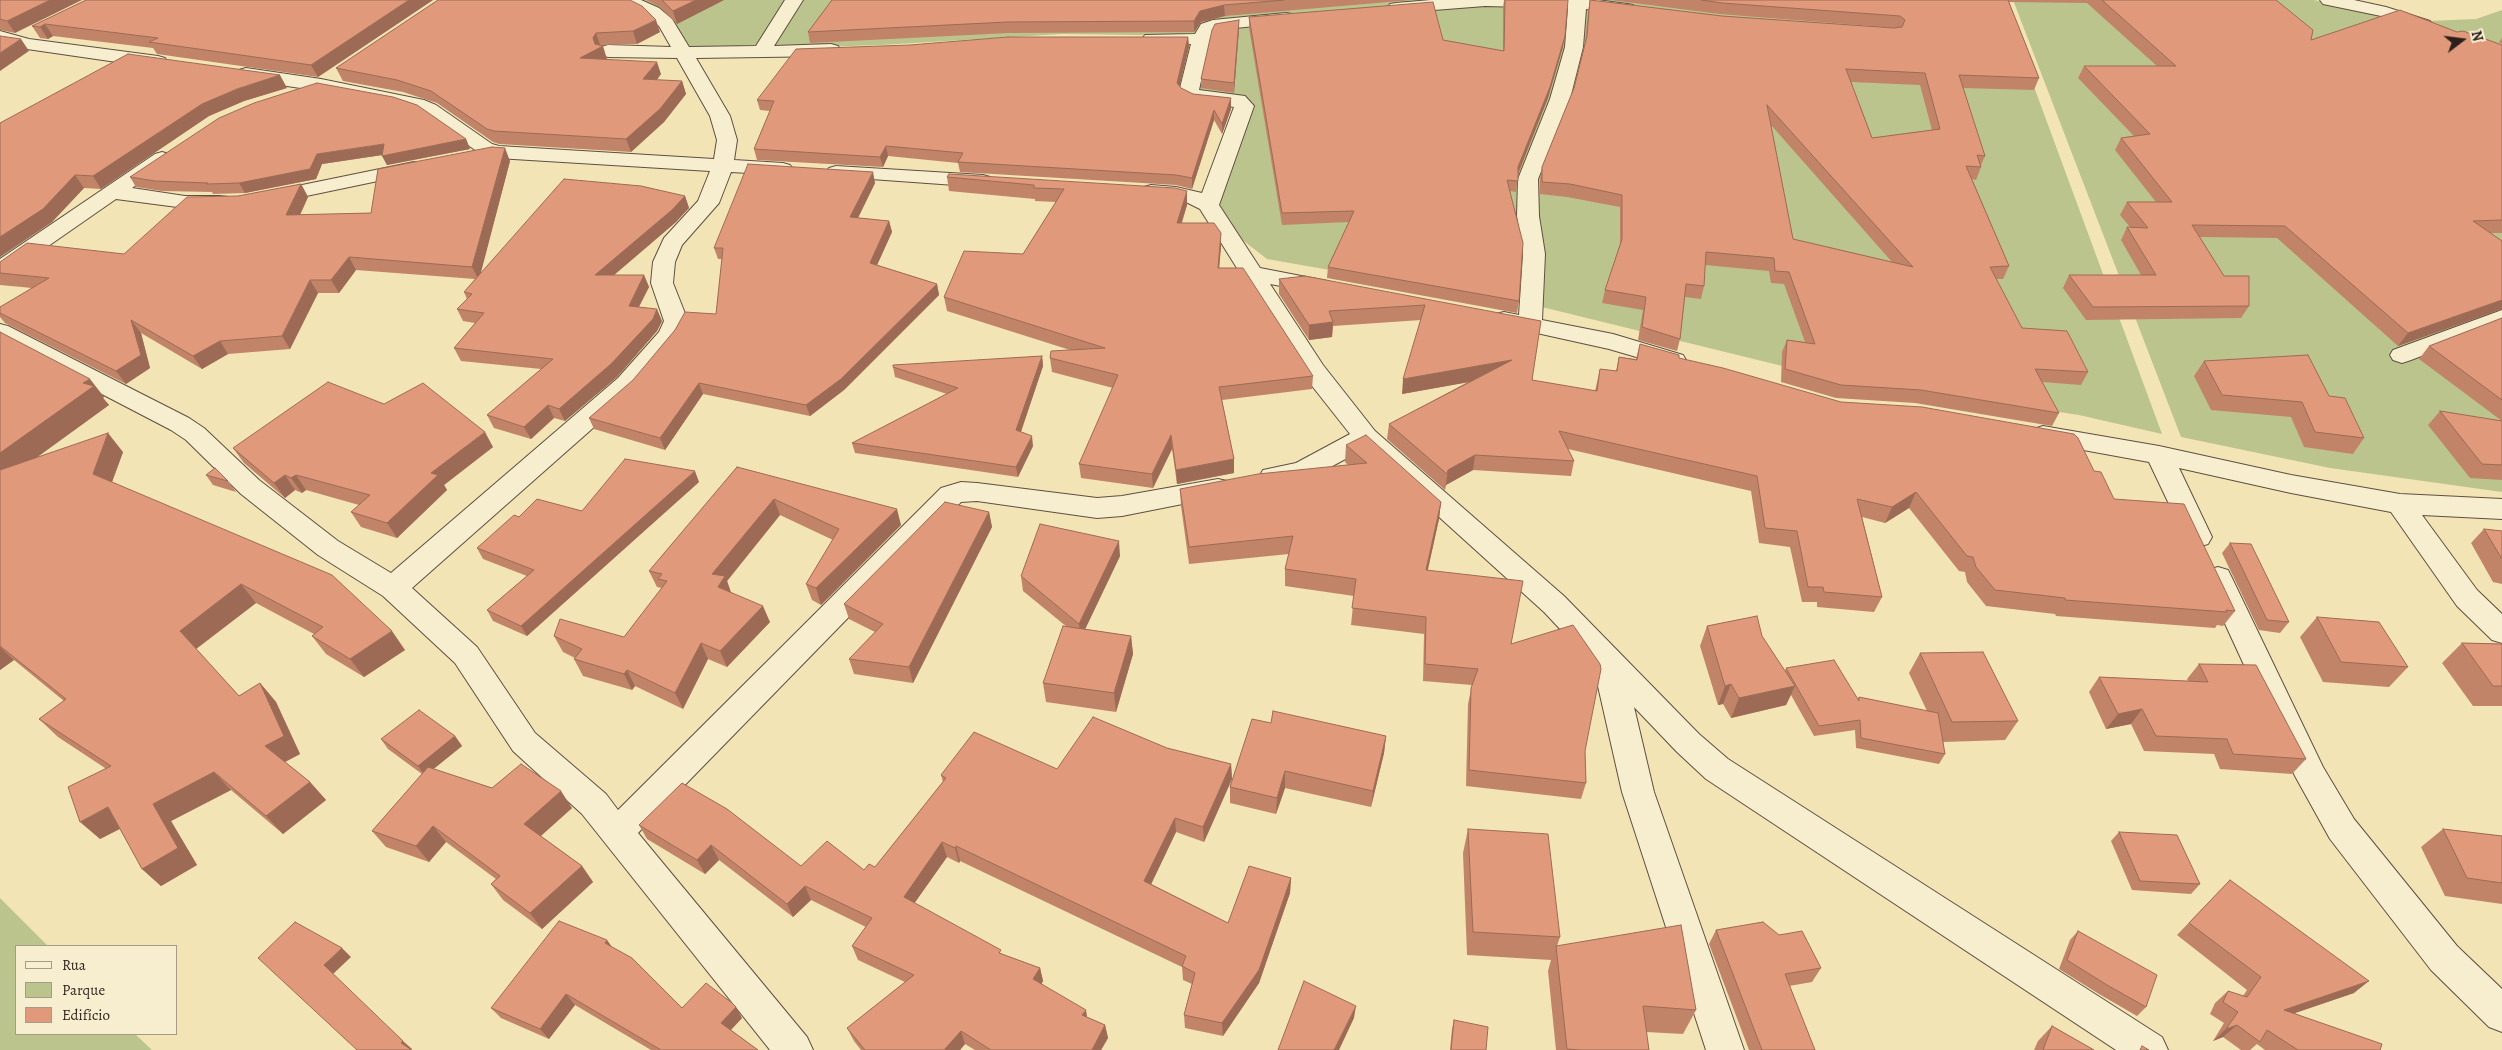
<!DOCTYPE html>
<html>
<head>
<meta charset="utf-8">
<style>
	body { margin:0 }
	#map { position:relative; width:2502px; height:1050px; overflow:hidden; background:#f3e4b5; font-family:Alegreya,serif }
	canvas { display:block }
	.legend { position:absolute; left:15px; top:945px; width:162px; height:90px; box-sizing:border-box; background:#f7edcf; border:1px solid #a69b87; margin:0; padding:6px 9px; list-style:none; font-size:15px; color:#2c1f1a }
	.legend li { display:flex; align-items:center; gap:10px; height:25px }
	.legend b { width:25px; border:1px solid #a69b87 }
	.north { position:absolute; left:2437px; top:15px; width:50px; height:50px; -webkit-text-stroke:4px #f7edcf; paint-order:stroke; rotate:75deg; font-size:14px; font-weight:700; line-height:20px; text-align:center; color:#2c1f1a }
	.north::after { content:''; display:block; margin:auto; width:18px; height:22px; background:#2c1f1a; clip-path:polygon(50% 0,100% 100%,50% 72%,0 100%) }
</style>
</head>
<body>
<div id="map">
<canvas width="2502" height="1050"></canvas>
<ul class="legend">
<li><b style="height:6px;background:#f7edcf"></b>Rua</li>
<li><b style="height:14px;background:#bbc48d"></b>Parque</li>
<li><b style="height:14px;background:#e0997a"></b>Edifício</li>
</ul>
<div class="north">N</div>
</div>
<script>
const context = document.querySelector('canvas').getContext('2d');
context.lineJoin = 'round';
function paint(path, color) {
  context.fillStyle = color;
  context.fill(path, 'evenodd');
}
function poly(rows) {
  const path = new Path2D();
  for (const r of rows) {
    path.moveTo(r[0], r[1]);
    for (let i = 2; i < r.length; i += 2) path.lineTo(r[i], r[i + 1]);
  }
  return path;
}
function strokePath(path, color, width, dash) {
  context.strokeStyle = color;
  context.lineWidth = width;
  context.lineCap = dash ? 'butt' : 'round';
  context.setLineDash(dash || []);
  context.stroke(path);
}
paint(poly([
	[631,0,2002,0,2162,434,2079,415,1815,374,1546,308,1267,259,1236,235,1217,199,1247,107,1196,91,1208,36,1062,34,881,45,687,51],
	[2013,0,2314,0,2362,11,2428,21,2476,19,2502,10,2502,492,2330,468,2181,437],
	[0,898,48,946,16,946,16,1034,135,1034,152,1050,0,1050]
]), '#bbc48d');
const minor = poly([
	[618,0,641,0,659,8,672,19,689,47,756,46,785,0,803,0,774,46,831,44,838,46,840,50,838,54,831,56,696,58,730,116,737,140,734,160,783,163,790,165,793,169,790,173,783,175,731,172,719,203,682,245,675,262,673,283,688,321,678,340,636,390,412,588,477,647,535,733,606,794,618,810,941,488,961,482,977,483,1097,498,1122,496,1218,479,1227,481,1231,488,1227,495,1218,497,1122,516,1097,518,977,501,961,502,638,833,807,1037,813,1050,770,1050,582,814,513,751,455,663,383,596,318,555,241,494,186,440,171,430,0,341,0,324,8,326,189,418,204,428,259,480,338,541,391,573,618,378,659,332,664,321,651,283,653,262,664,238,698,201,710,171,497,158,478,152,422,113,412,109,321,91,246,80,239,78,237,74,239,70,246,68,321,79,424,100,436,105,492,144,499,146,714,159,717,140,710,116,677,58,608,57,601,55,599,51,601,47,608,45,671,47,659,26,647,16,621,4,618,0],
	[1431,0,1597,0,1627,4,1633,5,1636,9,1633,13,1627,14,1586,9,1583,47,1570,99,1538,179,1539,216,1545,254,1542,320,1613,334,1683,355,1686,360,1683,365,1674,368,1609,349,1496,324,1492,319,1496,314,1504,312,1519,315,1523,254,1517,216,1518,179,1550,99,1565,47,1568,8,1485,6,1396,13,1390,12,1387,8,1390,4,1396,3,1431,0],
	[2320,0,2354,0,2386,7,2430,21,2433,25,2430,29,2424,30,2381,16,2323,4,2320,0],
	[1286,13,1292,14,1295,18,1292,22,1217,30,1210,39,1199,90,1245,96,1254,106,1219,205,1260,268,1327,281,1330,286,1327,291,1319,293,1270,284,1323,365,1375,431,1564,596,1699,734,1728,759,2162,1037,2168,1050,2116,1050,1706,779,1677,752,1634,707,1654,792,1744,1050,1706,1050,1622,792,1593,664,1544,612,1364,449,1312,477,1272,486,1263,484,1259,477,1263,470,1296,463,1350,434,1305,377,1200,209,1188,203,1176,199,1144,195,1140,191,1144,187,1151,185,1176,187,1202,193,1234,107,1187,100,1179,92,1191,44,1151,44,1145,43,1142,39,1145,35,1195,34,1201,24,1213,20,1286,13],
	[0,31,29,39,158,56,165,58,167,62,165,66,158,68,27,49,0,42,0,31],
	[162,152,169,154,172,158,169,162,132,188,185,196,220,196,228,197,231,202,228,207,185,208,116,199,8,274,0,276,0,259,155,154,162,152],
	[414,162,421,164,424,168,421,172,268,204,260,203,257,198,260,193,268,192,414,162],
	[836,166,983,175,990,177,993,181,990,185,983,187,829,176,826,172,829,168,836,166],
	[2502,310,2502,325,2411,360,2402,363,2393,360,2390,355,2393,350,2502,310],
	[2043,426,2159,446,2291,475,2400,494,2502,499,2502,519,2422,515,2477,590,2502,614,2502,643,2492,640,2457,606,2391,512,2291,493,2179,468,2212,537,2208,544,2198,547,2188,544,2149,462,2034,441,2030,435,2034,429,2043,426],
	[2218,567,2228,570,2232,578,2323,767,2354,819,2457,946,2502,989,2502,1032,2489,1027,2431,970,2330,839,2295,776,2204,578,2208,570,2218,567]
]);
strokePath(minor, '#5e5041', 2);
paint(minor, '#f7edcf');
paint(poly([
	[0,0,15,33,0,30],
	[86,0,433,0,318,77,157,54,153,48,53,36,48,39,40,38,32,26],
	[438,0,660,32,637,44,600,45,607,59,606,59,661,74,657,80,682,81,686,94,664,122,631,152,499,144,493,142,437,103,403,92,343,81,336,68],
	[646,0,724,0,677,24,660,7],
	[832,0,1412,0,1225,16,1201,22,1194,32,1009,33,810,43,808,32],
	[1504,0,1563,47,1548,98,1518,175,1516,192,1510,191,1519,301,1517,313,1327,278,1328,267,1349,222,1282,225,1249,28,1249,17,1443,40,1503,51,1503,8],
	[1590,0,1722,16,1894,28,1897,28,1719,14,1611,0,2276,0,2311,40,2457,32,2502,45,2502,233,2490,233,2502,241,2502,309,2398,346,2277,238,2200,237,2224,276,2249,306,2241,318,2086,320,2063,288,2069,275,2141,275,2121,240,2127,227,2130,227,2120,215,2127,202,2156,202,2115,150,2121,138,2134,136,2078,78,2084,66,2157,66,2087,3,2009,2,2039,78,2034,90,1963,88,1985,156,1981,165,1981,167,1976,180,1972,179,2009,266,2003,279,1996,279,2022,328,2088,372,2081,385,2042,382,2059,413,2052,426,1915,403,1836,398,1781,382,1782,352,1787,340,1805,342,1784,284,1771,283,1769,271,1705,265,1704,286,1701,299,1685,297,1680,339,1677,351,1638,340,1643,310,1602,303,1605,290,1620,247,1620,207,1567,197,1540,194,1540,179,1542,167,1574,88,1585,43,1588,11],
	[1851,82,1920,85,1932,130,1872,138],
	[1771,125,1892,262,1793,239],
	[1239,29,1234,93,1201,88,1201,79],
	[1188,37,1189,47,1179,86,1181,88,1193,94,1231,98,1231,109,1222,134,1214,120,1192,189,1176,185,960,172,958,163,888,156,883,167,757,160,754,149,770,111,760,110,757,100],
	[2502,38,2502,44,2499,42],
	[287,88,244,101,209,116,101,189,84,188,52,222,0,257,0,123],
	[466,139,470,149,387,165,382,155,322,164,316,179,245,193,213,194,212,192,162,191,136,187,130,177],
	[510,161,480,274,685,196,689,208,676,222,614,275,644,275,649,287,639,307,662,321,657,331,617,377,565,421,554,418,531,439,494,428,487,415,541,369,461,361,454,348,475,323,463,321,457,309,467,299,464,292,475,279,356,270,339,293,318,293,290,349,228,354,202,369,141,333,150,368,126,384,5,323,0,317,0,307,32,288,0,285,0,262,124,254,238,196,301,184,308,197,300,215,371,213],
	[949,174,1187,205,1182,223,1221,246,1219,268,1313,376,1312,389,1222,400,1234,459,1234,473,1177,484,1172,449,1153,488,1081,478,1079,464,1113,388,1052,372,1050,358,1070,350,947,311,944,297,1023,254,1056,202,1035,201,1035,199,949,191,947,177],
	[875,183,858,218,889,221,892,232,877,265,937,284,939,295,844,390,810,416,703,394,665,450,594,429,589,418,716,314,722,259,718,259,714,248],
	[1279,279,1541,321,1532,380,1595,391,1600,369,1616,371,1619,357,1636,359,1640,344,1679,358,2094,471,2114,499,2235,611,2223,626,2217,625,2215,628,2056,616,2055,614,1986,606,1967,582,1965,572,1959,571,1909,508,1885,523,1862,517,1882,597,1874,612,1817,607,1817,602,1802,602,1790,547,1759,543,1751,491,1568,449,1574,461,1571,476,1473,470,1446,485,1445,490,1387,439,1389,424,1468,382,1402,394,1421,320,1333,326,1332,337,1309,340,1279,294],
	[2502,318,2502,480,2470,478,2428,425,2440,411,2502,421,2419,359,2429,346],
	[0,332,104,397,103,398,109,405,36,458,123,452,112,482,405,650,364,677,326,654,312,636,314,634,256,603,196,649,239,696,260,683,276,702,300,754,285,762,310,782,326,800,283,834,231,790,171,821,197,865,161,886,142,869,120,829,100,839,105,768,58,737,39,719,64,701,14,660,0,670],
	[1042,356,1043,366,1021,432,1033,446,1018,477,855,453,852,443,947,394,895,377,893,367],
	[2204,361,2329,396,2364,438,2353,454,2304,447,2291,417,2211,410,2194,376],
	[1346,445,1441,502,1439,519,1427,571,1511,644,1585,751,1586,783,1581,799,1466,786,1468,704,1472,685,1423,681,1424,634,1351,625,1354,596,1285,586,1285,569,1289,554,1189,564,1181,506,1180,489,1348,465,1345,462],
	[493,447,444,485,447,490,397,538,361,527,351,512,359,505,306,490,302,493,295,490,285,498,244,463,233,448],
	[737,467,901,525,821,605,812,600,806,584,833,540,780,515,727,581,731,592,770,622,727,667,708,659,683,709,635,686,632,690,583,676,574,659,575,658,563,652,554,636,624,637,662,588,657,587,649,571],
	[206,475,228,481,236,492,213,485],
	[699,482,527,636,493,621,487,610,527,576,483,559,477,548,519,517,582,511],
	[989,512,992,527,913,683,854,674,849,659,875,632,849,619,844,604],
	[2484,529,2502,531,2502,584,2493,582,2471,543],
	[2230,543,2289,622,2280,633,2259,630,2222,553],
	[1120,556,1085,629,1131,636,1133,654,1116,712,1046,702,1043,683,1067,627,1023,591,1021,576],
	[2317,617,2408,667,2389,687,2323,682,2300,637],
	[1707,626,1762,636,1785,671,1786,668,1858,699,1859,697,1927,711,1909,673,1920,653,2018,721,2005,740,1943,742,1945,754,1939,764,1856,748,1855,730,1814,736,1791,695,1786,705,1731,718,1723,704,1718,705,1700,646],
	[2462,643,2502,644,2502,706,2473,706,2442,663],
	[2199,664,2306,759,2292,774,2220,769,2214,754,2144,751,2131,724,2106,729,2089,692,2099,677,2188,681,2187,679],
	[1271,723,1386,736,1384,753,1371,807,1285,788,1276,814,1230,803,1230,787],
	[455,736,462,746,433,769,492,788,572,808,541,836,582,866,593,882,542,929,503,900,491,884,496,879,446,842,429,862,386,847,372,831,422,774,388,749,381,739],
	[1167,748,1231,764,1232,779,1204,842,1176,832,1151,884,1228,923,1291,878,1290,893,1259,983,1223,1036,1185,1028,1184,1015,1192,984,1183,980,1182,967,960,861,959,863,947,857,914,903,1002,954,1040,968,1043,981,1041,984,1087,1017,1105,1025,1108,1038,1101,1050,975,1050,965,1044,960,1050,861,1050,854,1041,847,1028,905,982,858,960,852,946,866,927,811,900,793,917,719,860,705,874,647,839,639,825,801,866,864,870,875,867,943,782,941,775,1057,769],
	[1468,829,1560,937,1557,946,1696,1010,1683,1034,1646,1032,1649,1050,1556,1050,1548,971,1551,960,1467,955,1463,853],
	[2443,829,2502,836,2502,904,2445,896,2421,847],
	[2119,832,2200,884,2191,894,2132,890,2111,841],
	[2230,880,2354,993,2294,1013,2380,1050,2265,1050,2257,1044,2250,1050,2241,1050,2223,1037,2213,1041,2224,1023,2210,1014,2215,1003,2228,991,2243,996,2247,990,2177,935],
	[1716,930,1821,968,1812,982,1789,986,1815,1050,1749,1050,1709,944],
	[2078,931,2146,1007,2137,1016,2099,994,2059,969,2070,940],
	[611,946,682,1008,742,1018,731,1030,758,1050,651,1050,575,1005,549,1039,501,1018,491,1008],
	[1454,1020,1486,1050,1450,1050,1452,1029],
	[2052,1026,2094,1050,2034,1050,2038,1041]
]), '#c18469');
paint(poly([
	[50,0,82,0,15,33,7,21],
	[409,0,433,0,318,77,311,65],
	[696,0,724,0,677,24,673,11],
	[1224,5,1225,16,1201,22,1194,32,1194,21,1200,11],
	[656,20,660,32,637,44,633,31],
	[1239,20,1239,29,1234,93,1234,83],
	[45,24,53,36,48,39,40,27],
	[596,33,600,45,603,46,607,59,584,70,580,58],
	[1565,36,1563,47,1548,98,1516,178,1518,167],
	[1188,37,1189,47,1178,93,1177,83],
	[21,39,29,51,0,71,0,53],
	[657,62,661,74,647,92,643,79],
	[280,75,287,88,244,101,209,116,101,189,93,176,202,104,237,89],
	[682,81,686,94,664,122,631,152,626,139],
	[1231,98,1231,109,1222,134,1222,124],
	[1214,110,1214,120,1192,189,1192,178],
	[466,139,470,149,387,165,382,156],
	[384,144,389,154,322,164,316,179,245,193,239,183,317,154],
	[886,146,888,156,883,167,880,157],
	[505,148,510,161,479,280,472,267],
	[873,172,875,183,853,228,850,217],
	[75,175,84,188,52,222,0,257,0,237],
	[301,184,308,197,294,228,286,215],
	[1187,191,1187,205,1177,236,1177,223],
	[685,196,689,208,676,222,600,287,595,275],
	[889,221,892,232,873,274,870,263],
	[1221,233,1221,246,1218,282,1218,268],
	[349,257,356,270,339,293,331,280],
	[644,275,649,287,633,318,629,306],
	[310,280,318,293,290,349,282,336],
	[937,284,939,295,844,390,810,416,806,405],
	[2502,300,2502,309,2398,346,2408,333],
	[657,309,662,321,657,331,617,377,565,421,559,409],
	[131,320,141,333,150,368,126,384,116,371],
	[1333,322,1332,337,1309,340,1309,325],
	[220,341,228,354,202,369,193,356],
	[1042,356,1043,366,1018,440,1016,430],
	[1512,360,1509,375,1402,394,1403,379],
	[90,379,104,397,103,398,109,405,0,484,0,453,83,383],
	[699,383,703,394,665,450,660,438],
	[548,405,554,418,531,439,524,427],
	[485,432,493,447,444,485,447,490,397,538,387,523,431,473],
	[108,433,123,452,108,493,93,474],
	[1171,435,1172,449,1153,488,1152,474],
	[1032,436,1033,446,1018,477,1016,467],
	[1475,455,1473,470,1446,485,1445,490,1448,470],
	[1234,459,1234,473,1177,484,1176,470],
	[695,471,699,482,527,636,521,626],
	[285,475,295,490,285,498,274,483],
	[296,475,306,490,302,493,291,478],
	[1916,492,1909,508,1885,523,1892,507],
	[774,499,780,515,727,581,731,593,725,603,712,574],
	[1441,502,1439,519,1424,588,1426,570],
	[897,509,901,525,821,605,816,588],
	[989,512,992,527,913,683,909,667],
	[1119,541,1120,556,1081,638,1079,624],
	[241,584,256,603,196,649,180,631],
	[763,606,770,622,727,667,720,651],
	[392,631,405,650,364,677,350,659],
	[1131,636,1133,654,1116,712,1114,693],
	[701,643,708,659,683,709,675,693],
	[0,647,14,660,0,670],
	[627,670,635,686,632,690,624,674],
	[260,683,276,702,300,754,281,764,265,746],
	[1731,684,1723,704,1718,705,1725,686],
	[1795,686,1786,705,1731,718,1739,698],
	[2142,709,2131,724,2106,729,2118,714],
	[455,736,462,746,425,776,418,766],
	[1386,736,1384,753,1371,807,1373,791],
	[1231,764,1232,779,1204,842,1203,827],
	[1285,771,1285,788,1276,814,1277,798],
	[214,772,231,790,171,821,197,865,161,886,142,869,153,804],
	[310,782,326,800,283,834,266,816],
	[561,791,572,808,536,840,524,824],
	[108,807,127,825,100,839,80,822],
	[1175,818,1176,832,1146,895,1144,881],
	[433,826,446,842,429,862,416,846],
	[942,842,947,857,909,911,904,897],
	[711,845,719,860,705,874,697,860],
	[956,846,960,861,959,863,955,848],
	[582,866,593,882,542,929,530,913],
	[1291,878,1290,893,1259,983,1223,1036,1222,1023],
	[805,886,811,900,793,917,787,904],
	[607,940,615,951,605,943],
	[342,948,351,957,333,974,324,965],
	[1040,968,1043,981,1037,993,1033,979],
	[2369,981,2354,993,2269,1022,2284,1010],
	[566,994,575,1005,549,1039,540,1029],
	[1356,1006,1354,1018,1339,1050,1334,1050],
	[736,1007,742,1018,728,1033,721,1023],
	[1086,1010,1088,1023,1082,1015],
	[1105,1025,1108,1038,1101,1050,1092,1050],
	[2237,1025,2223,1037,2213,1041,2226,1029],
	[961,1031,965,1044,960,1050,944,1050],
	[403,1041,412,1049,411,1050,401,1043]
]), '#9d6b55');
const building = poly([
	[0,0,50,0,7,21,0,19,0,0],
	[86,0,409,0,311,65,149,42,158,38,45,24,40,27,32,26,86,0],
	[438,0,630,0,642,6,656,20,633,31,596,33,593,38,595,44,603,46,580,58,657,62,643,79,682,81,660,109,626,139,494,131,487,129,431,91,397,80,336,68,438,0],
	[662,0,696,0,673,11,662,0],
	[832,0,1284,0,1224,5,1200,11,1194,21,1007,22,808,32,832,0],
	[1505,0,1568,0,1565,36,1550,87,1518,167,1518,181,1507,180,1523,243,1519,301,1328,267,1354,211,1282,213,1249,17,1433,2,1443,40,1504,51,1505,0],
	[1590,0,1722,16,1894,28,1902,27,1905,20,1900,16,1722,3,1701,0,2008,0,2039,78,1959,75,1985,156,1977,155,1981,167,1966,166,2009,266,1990,267,2022,328,2067,331,2088,372,2035,369,2059,413,1921,390,1841,385,1785,369,1787,340,1815,344,1789,272,1775,271,1774,258,1706,252,1704,286,1686,284,1680,339,1642,327,1646,297,1605,290,1622,239,1622,195,1570,184,1542,182,1542,167,1574,88,1587,36,1590,0],
	[1846,69,1925,73,1940,129,1872,138,1846,69],
	[1767,105,1913,267,1793,239,1767,105],
	[2102,0,2276,0,2313,30,2311,40,2400,10,2457,32,2463,31,2502,45,2502,220,2473,221,2502,241,2502,300,2408,333,2285,226,2192,225,2224,276,2249,276,2249,306,2093,307,2069,275,2156,275,2127,227,2148,228,2127,202,2172,202,2121,138,2150,134,2084,66,2176,66,2102,0],
	[1239,20,1234,83,1201,79,1212,30,1215,24,1239,20],
	[0,36,21,39,0,53,0,36],
	[1008,37,1188,37,1177,83,1181,88,1193,94,1231,98,1222,124,1214,110,1192,178,1176,175,958,162,963,153,886,146,880,157,754,149,774,101,757,100,796,49,910,45,1008,37],
	[128,54,280,75,237,89,202,104,93,176,75,175,43,209,0,237,0,123,128,54],
	[317,83,393,97,417,105,466,139,382,156,384,144,317,154,310,169,239,183,207,184,208,183,155,181,130,177,219,118,254,103,317,83],
	[492,147,505,148,472,267,349,257,331,280,310,280,282,336,220,341,193,356,131,320,141,355,116,371,0,313,0,307,49,278,0,273,0,262,27,243,124,254,187,197,238,196,301,184,286,215,371,213,378,169,492,147],
	[748,164,873,172,850,217,889,221,870,263,937,284,841,379,806,405,699,383,660,438,589,418,633,380,675,330,685,312,716,314,723,248,714,248,748,164],
	[949,174,1175,188,1187,191,1177,223,1214,223,1221,233,1218,268,1243,268,1313,376,1219,387,1234,459,1176,470,1171,435,1152,474,1079,464,1118,375,1050,358,1051,351,1105,348,944,297,964,251,1023,254,1064,189,1034,188,1034,185,947,177,949,174],
	[564,179,641,186,685,196,672,210,595,275,644,275,629,306,657,309,653,319,611,364,559,409,548,405,524,427,487,415,553,359,454,348,484,313,457,309,472,294,464,292,564,179],
	[1305,276,1541,321,1532,380,1597,391,1600,369,1617,371,1619,357,1637,360,1640,344,1679,355,1679,358,1723,368,1841,402,1922,407,2074,434,2078,438,2094,471,2101,472,2114,499,2184,504,2235,611,2226,610,2227,612,2065,600,2065,598,1995,590,1976,567,1973,557,1967,556,1916,492,1892,507,1857,499,1882,597,1824,592,1823,587,1808,587,1797,531,1765,528,1757,476,1559,431,1574,461,1475,455,1448,470,1447,474,1389,424,1512,360,1403,379,1425,305,1329,311,1333,322,1309,325,1279,279,1305,276],
	[2502,318,2502,400,2429,346,2502,318],
	[0,332,90,379,83,383,94,386,0,453,0,332],
	[2308,355,2329,396,2345,398,2364,438,2315,432,2302,402,2222,395,2204,361,2308,355],
	[1042,356,1016,430,1032,436,1016,467,852,443,958,388,893,367,893,365,1042,356],
	[328,382,384,404,423,383,485,432,431,473,438,475,387,523,351,512,370,495,296,475,291,478,285,475,274,483,233,448,328,382],
	[2440,411,2502,421,2502,465,2482,464,2440,411],
	[108,433,93,474,332,575,392,631,350,659,312,636,323,627,241,584,180,631,239,696,260,683,284,736,265,746,310,782,266,816,214,772,153,804,178,848,142,869,108,807,80,822,68,787,111,766,39,719,66,699,0,646,0,470,108,433],
	[1366,435,1441,502,1426,570,1523,581,1511,644,1573,625,1600,664,1601,669,1585,751,1586,783,1469,770,1471,688,1478,669,1425,664,1426,617,1352,608,1356,579,1285,569,1293,536,1189,547,1180,489,1258,474,1367,463,1346,445,1366,435],
	[625,459,695,471,521,626,487,610,534,570,477,548,514,515,519,517,537,499,582,511,625,459],
	[737,467,897,509,816,588,806,584,839,529,774,499,712,574,725,576,718,587,763,606,720,651,701,643,675,693,627,670,624,674,574,659,582,649,554,636,560,619,624,637,667,581,658,579,662,574,649,571,737,467],
	[215,468,228,481,206,475,215,468],
	[945,502,989,512,909,667,849,659,883,624,844,604,945,502],
	[1040,524,1119,541,1079,624,1021,576,1040,524],
	[2484,529,2502,531,2502,559,2484,529],
	[2230,543,2251,544,2289,622,2267,620,2230,543],
	[1757,616,1762,636,1795,686,1739,698,1731,684,1725,686,1707,626,1757,616],
	[2317,617,2379,622,2408,667,2341,662,2317,617],
	[1063,626,1131,636,1114,693,1043,683,1063,626],
	[2462,643,2502,644,2502,686,2493,686,2462,643],
	[1983,652,2018,721,1952,722,1920,653,1983,652],
	[1834,660,1859,701,1859,697,1938,713,1945,754,1861,738,1860,720,1819,726,1786,668,1834,660],
	[2199,664,2256,665,2306,759,2233,754,2227,739,2156,736,2142,709,2118,714,2099,677,2208,682,2199,664],
	[419,710,455,736,418,766,381,739,419,710],
	[1273,711,1386,736,1373,791,1285,771,1277,798,1230,787,1252,719,1271,723,1273,711],
	[1093,717,1167,748,1231,764,1203,827,1175,818,1144,881,1228,923,1249,866,1291,878,1259,970,1222,1023,1184,1015,1195,973,1182,966,1186,956,956,846,955,848,942,842,904,897,1001,950,999,953,1040,968,1033,979,1086,1010,1082,1015,1105,1025,1092,1050,991,1050,961,1031,944,1050,865,1050,847,1028,914,975,852,946,872,918,805,886,787,904,711,845,697,860,639,825,682,783,727,809,801,866,827,841,864,870,869,864,875,867,946,778,941,775,974,732,1057,769,1093,717],
	[521,764,561,791,524,824,582,866,530,913,491,884,500,876,433,826,416,846,372,831,428,767,492,788,521,764],
	[1468,829,1548,834,1560,937,1473,932,1468,829],
	[2443,829,2502,836,2502,883,2467,878,2443,829],
	[2119,832,2177,835,2200,884,2140,881,2119,832],
	[2230,880,2369,981,2284,1010,2382,1044,2380,1050,2298,1050,2267,1030,2260,1042,2237,1025,2226,1029,2238,1012,2223,1002,2228,991,2247,997,2261,977,2189,923,2230,880],
	[559,921,607,940,605,943,632,958,682,1008,706,983,732,1003,736,1007,721,1023,758,1050,661,1050,566,994,540,1029,491,1008,559,921],
	[295,922,342,948,324,965,403,1041,401,1043,412,1050,357,1050,258,958,295,922],
	[1763,922,1779,935,1802,931,1821,968,1785,974,1815,1050,1762,1050,1716,930,1763,922],
	[1681,925,1696,1010,1643,1006,1649,1050,1581,1050,1567,1049,1556,946,1681,925],
	[2078,931,2157,975,2146,1007,2107,985,2067,960,2078,931],
	[1304,981,1356,1006,1334,1050,1278,1050,1304,981],
	[1454,1020,1488,1027,1486,1050,1451,1050,1454,1020],
	[2052,1026,2094,1050,2043,1050,2052,1026],
	[2142,1046,2149,1050,2140,1050,2142,1046]
]);
paint(building, '#e0997a');
strokePath(building, '#9d6b55', 1);
</script>
</body>
</html>
